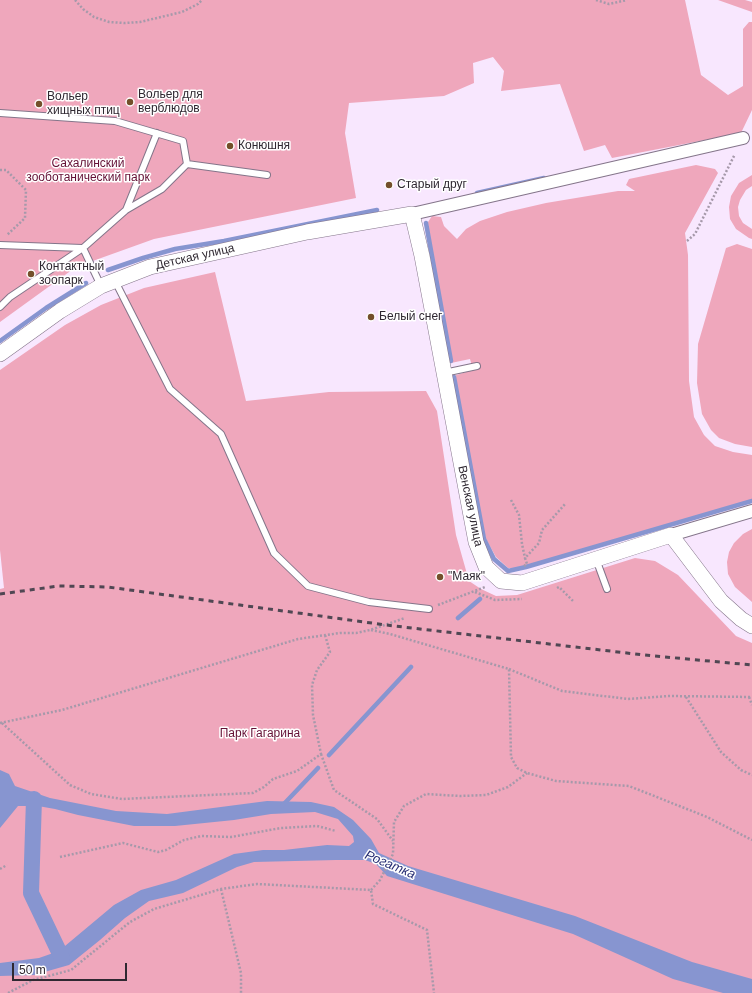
<!DOCTYPE html>
<html>
<head>
<meta charset="utf-8">
<style>
	body { margin:0 }
	#map { position:relative; width:752px; height:993px; overflow:hidden; background:#f8e7fe; font-family:Helvetica,sans-serif }
	canvas { display:block }
	.scale { position:absolute; left:12px; top:963px; width:115px; height:18px; box-sizing:border-box; border:2px solid #2f2831; border-top:0; padding-left:5px; font-size:12px; line-height:14px; white-space:nowrap; color:#2f2831; -webkit-text-stroke:3px #fff; paint-order:stroke }
</style>
</head>
<body>
<div id="map">
<canvas width="752" height="993"></canvas>
<div class="scale">50 m</div>
</div>
<script>
const context = document.querySelector('canvas').getContext('2d');
context.lineJoin = 'round';
function paint(path, color) {
  context.fillStyle = color;
  context.fill(path, 'evenodd');
}
function poly(rows) {
  const path = new Path2D();
  for (const r of rows) {
    path.moveTo(r[0], r[1]);
    for (let i = 2; i < r.length; i += 2) path.lineTo(r[i], r[i + 1]);
  }
  return path;
}
function strokePath(path, color, width, dash) {
  context.strokeStyle = color;
  context.lineWidth = width;
  context.lineCap = dash ? 'butt' : 'round';
  context.setLineDash(dash || []);
  context.stroke(path);
}
function drawText(font, color, halo, rows, align = 'center') {
  context.font = font + ' Helvetica,sans-serif';
  context.lineWidth = 3;
  context.setLineDash([]);
  context.textBaseline = 'middle';
  context.strokeStyle = halo;
  context.fillStyle = color;
  for (const [text, x, y, turn = 0] of rows) {
    context.save();
    context.translate(x, y);
    context.rotate((+turn || 0) * Math.PI / 180);
    context.textAlign = isNaN(turn) ? turn : align;
    if (halo) context.strokeText(text, 0, 0);
    context.fillText(text, 0, 0);
    context.restore();
  }
}
paint(poly([
	[0,0,685,0,701,75,728,95,743,86,743,29,749,22,752,22,752,110,741,133,612,158,605,145,584,151,560,84,501,91,504,71,493,57,473,63,474,83,444,96,349,103,345,133,356,198,154,239,76,267,0,322],
	[718,0,745,0,752,2,752,12],
	[696,165,715,169,718,173,685,233,688,255,689,381,694,417,704,435,715,446,733,452,752,455,752,502,527,568,508,568,496,557,486,539,481,520,453,376,473,370,470,359,451,363,429,240,428,222,432,216,441,217,444,226,457,239,466,229,480,221,507,212,546,203,618,191,635,191,626,185,629,179],
	[752,175,752,186,746,190,740,200,738,207,739,216,743,223,752,229,752,239,749,238,736,229,730,219,729,207,731,196,739,183],
	[737,244,752,249,752,447,735,444,719,438,711,430,702,414,697,383,698,344,726,248],
	[215,272,246,401,329,392,426,391,437,411,456,535,469,581,481,589,496,596,517,595,635,558,655,561,678,575,736,636,752,643,752,993,0,993,0,589,4,588,0,550,0,370,65,325,101,305,144,288],
	[752,529,752,602,735,587,728,574,727,562,729,552,734,543,743,534]
]), '#efa7bc');
paint(poly([
	[0,770,9,774,15,786,50,798,116,811,167,814,267,801,311,802,334,807,353,820,371,839,379,853,408,866,575,916,692,962,752,979,752,993,723,993,673,979,573,934,387,876,376,864,365,860,336,860,254,862,237,867,183,893,149,901,125,918,100,940,69,965,34,975,0,976,0,963,39,958,59,951,114,905,141,890,176,880,234,854,263,850,284,850,327,845,349,846,354,842,353,836,338,819,315,812,271,814,234,820,175,826,134,826,78,815,55,809,38,806,18,806,0,828]
]), '#8795d0');
strokePath(poly([
	[477,193,544,178],
	[426,223,451,361],
	[108,270,143,258,175,249,224,241,377,210],
	[0,341,46,308,86,283],
	[454,377,484,539,494,559,508,571,526,567,752,501],
	[458,618,480,599],
	[329,755,411,667],
	[282,806,318,768]
]), '#8795d0', 4.5);
strokePath(poly([
	[34,799,31,893,62,958]
]), '#8795d0', 16);
const service = poly([
	[0,113,115,121,183,141,187,164],
	[126,210,157,133],
	[0,245,82,248],
	[83,248,101,286],
	[115,281,170,389,221,434,274,553,308,586,369,602,429,609],
	[0,307,10,297,83,248,126,210,162,189,187,164,267,175],
	[444,373,477,366],
	[596,559,607,589]
]);
const minor = poly([
	[412,214,743,138],
	[671,535,752,511]
]);
const tertiary = poly([
	[0,354,60,311,101,286,150,267,307,232,412,214,422,256,476,542,486,567,501,581,522,583,671,535,721,601,741,619,752,626]
]);
strokePath(service, '#84758a', 8);
strokePath(minor, '#84758a', 14);
strokePath(tertiary, '#84758a', 16);
strokePath(poly([
	[75,0,83,9,94,17,109,22,124,23,140,22,182,12,198,4,202,0],
	[596,0,609,4,627,0],
	[0,170,6,170,26,190,25,218,7,235],
	[687,241,695,234,735,154],
	[511,500,519,515,522,544,525,558],
	[524,566,527,564,525,558,539,543,542,530,566,503],
	[557,588,559,587,573,601],
	[475,592,495,600,522,599],
	[438,605,485,587],
	[371,630,390,634,509,669,511,757,517,768,527,773,556,781,629,786,707,817,752,840],
	[509,669,562,691,628,699,669,696,752,697],
	[686,697,721,752,741,770,752,775],
	[749,697,752,705],
	[0,723,62,710,298,639,340,633,356,633,370,630,405,618],
	[2,723,70,785,91,794,122,799,253,793,264,787,273,779,297,771,321,754,313,715,312,685,317,670,330,652,325,635],
	[321,754,334,790,377,819,393,841],
	[60,857,123,843,158,852,166,850,184,840,201,836,231,837,281,828,317,826,336,831],
	[0,869,7,865],
	[221,889,241,973,241,993],
	[371,890,380,880,393,854,394,822,404,806,426,794,460,796,486,795,508,787,527,773],
	[8,993,33,980,71,970,130,922,154,909,221,889,257,884,371,890,373,904,427,930,434,993]
]), '#a699aa', 2.5, [2, 2]);
strokePath(service, '#fff', 6);
strokePath(minor, '#fff', 12);
strokePath(tertiary, '#fff', 15);
strokePath(poly([
	[0,594,59,586,108,587,386,625,644,655,752,665]
]), '#504753', 3, [5, 5]);
for (const [x, y, r, color] of [
	[130,102,4,"#734f2a"],
	[39,104,4,"#734f2a"],
	[230,146,4,"#734f2a"],
	[389,185,4,"#734f2a"],
	[31,274,4,"#734f2a"],
	[371,317,4,"#734f2a"],
	[440,577,4,"#734f2a"]
]) {
  const dot = new Path2D();
  dot.arc(x, y, r, 0, 2 * Math.PI);
  context.fillStyle = color;
  context.fill(dot);
  strokePath(dot, '#fff', 1.5);
}
drawText('12px', '#2f2831', '#fff', [
	["Вольер для",138,95],
	["верблюдов",138,109],
	["Вольер",47,97],
	["хищных птиц",47,111],
	["Конюшня",238,146],
	["Старый друг",397,185],
	["Контактный",39,267],
	["зоопарк",39,281],
	["Белый снег",379,317],
	["\"Маяк\"",448,577]
], 'left');
drawText('12px', '#641035', '#fff', [
	["Сахалинский",88,164],
	["зооботанический парк",88,178],
	["Парк Гагарина",260,734]
]);
drawText('12px', '#2f2831', '#fff', [
	["Детская улица",195,257,-13],
	["Венская улица",470,506,78]
]);
drawText('italic 13px', '#262d73', '#fff', [
	["Рогатка",390,865,23]
]);
</script>
</body>
</html>
